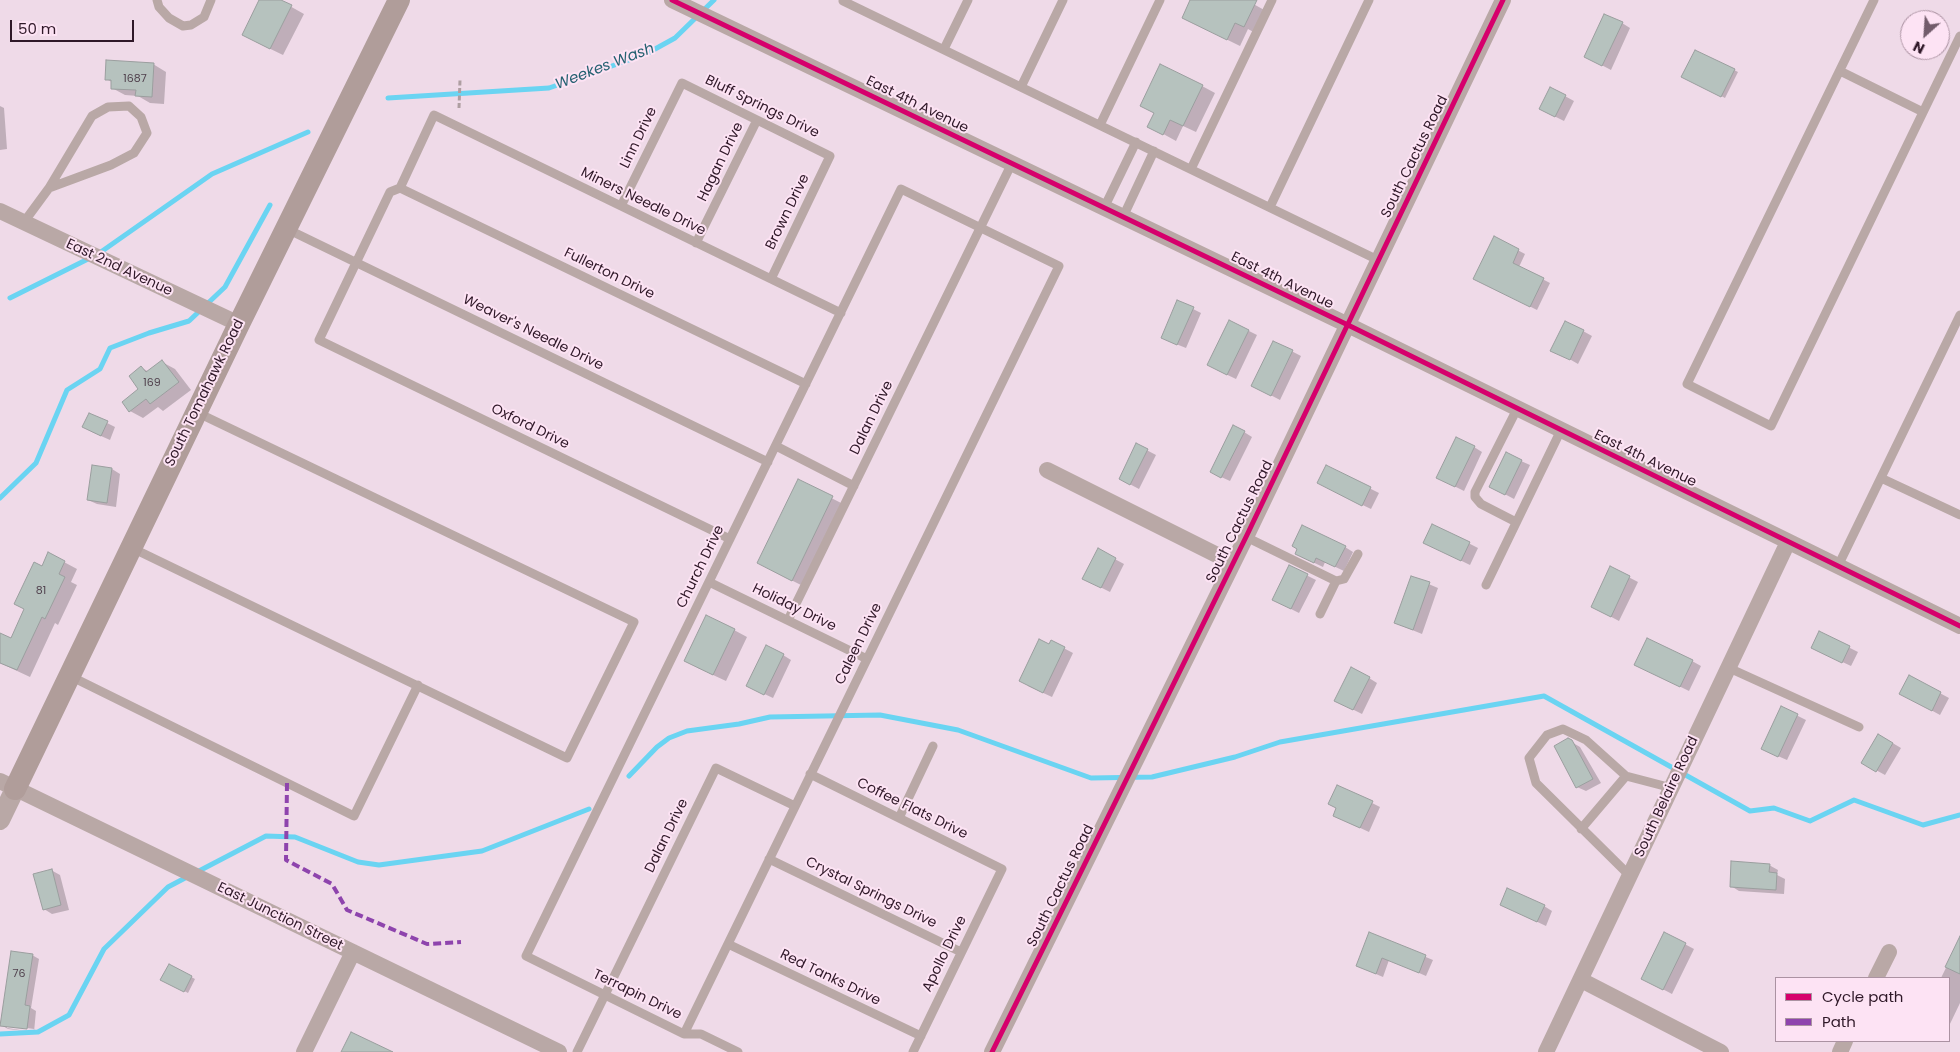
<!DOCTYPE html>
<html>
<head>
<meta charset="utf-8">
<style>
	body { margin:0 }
	#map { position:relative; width:1960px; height:1052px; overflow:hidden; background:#efdae8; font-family:Poppins,sans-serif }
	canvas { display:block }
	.legend { position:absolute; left:1775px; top:977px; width:175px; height:65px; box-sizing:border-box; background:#fde3f4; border:1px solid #ab92a2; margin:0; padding:6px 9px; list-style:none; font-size:15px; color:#2f1828 }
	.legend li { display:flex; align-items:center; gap:10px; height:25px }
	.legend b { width:25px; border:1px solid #ab92a2 }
	.north { position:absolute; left:1900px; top:10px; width:50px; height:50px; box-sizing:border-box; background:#fde3f4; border:1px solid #ab92a2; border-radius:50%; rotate:206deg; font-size:14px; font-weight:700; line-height:20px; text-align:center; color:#2f1828 }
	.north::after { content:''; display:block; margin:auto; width:18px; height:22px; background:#725c6b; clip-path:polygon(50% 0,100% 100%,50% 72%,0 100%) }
	.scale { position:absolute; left:10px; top:20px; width:124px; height:22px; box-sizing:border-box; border:2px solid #2f1828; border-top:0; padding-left:6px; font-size:15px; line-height:18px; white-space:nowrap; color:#2f1828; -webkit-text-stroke:4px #fde3f4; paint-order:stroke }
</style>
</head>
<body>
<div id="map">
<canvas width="1960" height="1052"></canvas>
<ul class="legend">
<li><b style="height:6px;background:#d6006c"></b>Cycle path</li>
<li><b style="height:6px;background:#8e44ad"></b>Path</li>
</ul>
<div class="north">N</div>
<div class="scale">50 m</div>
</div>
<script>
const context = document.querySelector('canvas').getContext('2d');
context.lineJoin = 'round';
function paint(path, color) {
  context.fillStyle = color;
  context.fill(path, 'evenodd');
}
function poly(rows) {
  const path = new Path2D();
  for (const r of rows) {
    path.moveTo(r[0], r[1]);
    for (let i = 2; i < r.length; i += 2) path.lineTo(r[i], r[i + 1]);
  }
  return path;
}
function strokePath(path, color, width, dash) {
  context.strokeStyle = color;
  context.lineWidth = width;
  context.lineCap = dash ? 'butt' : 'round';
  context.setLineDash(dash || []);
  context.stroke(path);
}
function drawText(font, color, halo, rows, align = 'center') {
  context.font = font + ' Poppins,sans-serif';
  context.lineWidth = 4;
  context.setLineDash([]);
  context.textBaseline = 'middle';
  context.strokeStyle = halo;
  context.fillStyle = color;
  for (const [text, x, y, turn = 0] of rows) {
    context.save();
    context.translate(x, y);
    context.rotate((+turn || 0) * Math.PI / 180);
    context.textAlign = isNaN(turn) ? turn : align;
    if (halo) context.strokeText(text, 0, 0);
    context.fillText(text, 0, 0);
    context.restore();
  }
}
paint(poly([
	[268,0,279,0,304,14,283,55,256,42],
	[1192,0,1246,0,1268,12,1257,34,1248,29,1240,46,1183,18],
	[1622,23,1630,28,1611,70,1592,60],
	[153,64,166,72,164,104,150,103,138,96,125,95,112,88,112,82,106,79],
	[1734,70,1738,72,1725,98,1683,76],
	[1202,86,1215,93,1196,132,1183,126,1176,141,1149,126],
	[1550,88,1574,101,1564,121,1548,113],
	[0,106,4,108,7,149,0,150],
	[1495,238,1525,254,1519,267,1550,283,1537,310,1481,282],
	[1193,309,1201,313,1186,348,1171,342],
	[1249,331,1257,335,1236,379,1217,370],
	[1583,331,1592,336,1578,364,1559,353],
	[1274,342,1301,356,1280,400,1261,390],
	[162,362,175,369,191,390,163,411,158,407,143,418,130,411,140,389,142,368,149,372],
	[107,423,115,427,110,440,92,432],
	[1244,432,1252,437,1230,481,1219,476],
	[1137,445,1156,455,1139,489,1120,479],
	[1474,447,1482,452,1464,491,1446,482],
	[1521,461,1530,465,1514,499,1499,491],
	[1327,467,1379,493,1371,509,1327,488],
	[112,469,120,474,116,507,97,504,88,500],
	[798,481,845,505,805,587,771,570],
	[1433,525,1478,548,1470,565,1433,547],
	[1345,547,1353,552,1344,571,1325,562,1323,567,1304,558],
	[1098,550,1124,564,1110,592,1092,583],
	[49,554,77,569,71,582,77,585,58,625,55,623,30,677,0,663,0,635,12,640],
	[1290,567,1316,580,1299,613,1281,604],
	[1611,568,1638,582,1619,621,1600,611],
	[1412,577,1438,588,1422,634,1395,623],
	[734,630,747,637,726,681,698,668],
	[1820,633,1858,652,1851,666,1821,652],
	[1052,642,1073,653,1052,697,1028,686],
	[783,655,791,660,773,698,756,690],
	[1692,661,1701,666,1689,691,1644,669],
	[1910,677,1949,698,1940,715,1909,698],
	[1369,678,1377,683,1362,714,1344,705],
	[1782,708,1806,720,1787,760,1771,753],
	[1879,735,1901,748,1885,775,1863,763],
	[1568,740,1580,747,1601,783,1586,791,1577,787],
	[1372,803,1380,807,1369,832,1343,820,1337,808],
	[1769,865,1778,870,1777,875,1785,879,1784,894,1739,891,1731,886],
	[51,870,60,875,69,910,52,914,44,909],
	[1544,906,1552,911,1546,926,1510,909],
	[1664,933,1694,949,1672,994,1651,983],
	[1370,934,1433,960,1426,976,1389,960,1383,977,1357,966],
	[1960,939,1960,1003,1949,1026,1949,978,1941,978],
	[32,955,39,959,31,1008,36,1011,34,1032,8,1029,1,1025],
	[7,1025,34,1029,33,1032,7,1028],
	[169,965,195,979,188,993,162,979]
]), '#0003');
strokePath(poly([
	[388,98,549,88,646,54,675,38,714,0],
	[98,254,212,174,308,132],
	[10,298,90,258],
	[0,498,36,463,67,390,100,369,110,348,149,333,189,321,225,287,270,205],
	[629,776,657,747,669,738,687,731,739,724,770,717,880,715,958,730,1091,778,1152,777,1235,757,1280,742,1544,696,1750,811,1774,808,1810,821,1854,800,1923,825,1960,815],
	[197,872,266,836,295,837,358,862,379,865,482,851,589,809],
	[0,1034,38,1032,69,1015,104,949,168,887,187,877]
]), '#6ad4f2', 5);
const building = poly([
	[259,0,281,0,292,5,270,49,242,35,259,0],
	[1190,0,1257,0,1244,27,1235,23,1227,40,1182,18,1190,0],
	[1604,14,1623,22,1602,66,1584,57,1604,14],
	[1695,50,1735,69,1721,97,1681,77,1695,50],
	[106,60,154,63,152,97,135,96,136,90,111,89,111,80,105,80,106,60],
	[1160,64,1203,85,1183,126,1170,120,1163,135,1147,127,1154,113,1140,106,1160,64],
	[1550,87,1566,95,1555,117,1539,109,1550,87],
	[1494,236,1519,249,1513,263,1544,278,1530,307,1473,279,1494,236],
	[1177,300,1194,307,1177,345,1161,338,1177,300],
	[1229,320,1249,330,1227,375,1207,365,1229,320],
	[1565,321,1584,330,1570,360,1550,351,1565,321],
	[1273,341,1293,350,1271,396,1251,386,1273,341],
	[162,360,179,382,150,404,146,399,129,412,122,402,138,389,129,376,141,366,146,372,162,360],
	[89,413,108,421,101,436,82,427,89,413],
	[1233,425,1245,431,1221,478,1210,472,1233,425],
	[1456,437,1475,446,1455,487,1436,478,1456,437],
	[1136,443,1148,449,1130,485,1119,479,1136,443],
	[1506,452,1522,460,1505,495,1489,487,1506,452],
	[92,465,112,468,107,503,87,500,92,465],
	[1326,465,1371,487,1362,506,1317,483,1326,465],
	[798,479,833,496,792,581,757,563,798,479],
	[1432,524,1470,542,1461,561,1423,543,1432,524],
	[1302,525,1346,546,1335,567,1316,558,1314,563,1295,554,1297,549,1292,546,1302,525],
	[1098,548,1116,558,1101,588,1082,579,1098,548],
	[48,552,65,561,59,574,65,577,45,619,42,617,17,670,0,663,0,633,11,638,24,609,14,604,34,562,42,566,48,552],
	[1289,565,1308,574,1291,609,1272,600,1289,565],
	[1610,566,1630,576,1611,617,1591,607,1610,566],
	[1411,576,1430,582,1413,630,1394,623,1411,576],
	[706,615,735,629,713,675,684,661,706,615],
	[1819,631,1850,646,1842,663,1811,648,1819,631],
	[1647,638,1693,660,1680,687,1634,665,1647,638],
	[1039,639,1049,644,1051,640,1065,647,1043,693,1019,681,1039,639],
	[766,645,784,654,764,695,746,686,766,645],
	[1351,667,1370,677,1353,710,1334,701,1351,667],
	[1909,675,1941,692,1932,711,1899,694,1909,675],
	[1781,706,1798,714,1778,757,1761,749,1781,706],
	[1878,734,1893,743,1876,772,1861,763,1878,734],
	[1568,738,1572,740,1593,779,1576,788,1554,746,1568,738],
	[1337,785,1373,801,1360,828,1333,816,1336,808,1328,804,1337,785],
	[1731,861,1770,864,1769,872,1777,873,1776,890,1730,887,1731,861],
	[52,869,61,905,43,910,33,874,52,869],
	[1507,888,1545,905,1537,922,1500,905,1507,888],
	[1369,932,1426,955,1419,973,1382,958,1376,974,1356,966,1369,932],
	[1664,932,1686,943,1663,990,1641,979,1664,932],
	[1960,936,1960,974,1945,967,1960,936],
	[11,951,33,954,25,1005,30,1006,27,1029,0,1026,11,951],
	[169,964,192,976,184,992,160,980,169,964],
	[351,1032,393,1052,341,1052,351,1032]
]);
paint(building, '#b6c2be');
strokePath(building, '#9a9e9e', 1);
strokePath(poly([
	[459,108,460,80]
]), '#ae9ea1', 3, [5, 2.5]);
strokePath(poly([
	[157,0,159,7,169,18,183,26,191,25,204,17,211,0],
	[1874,0,1687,384,1771,426,1960,36],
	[843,1,1378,260],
	[944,49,968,0],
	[1840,71,1923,112],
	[1021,87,1063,0],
	[1100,125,1160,0],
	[1191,169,1272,0],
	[400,188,806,384],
	[621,206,682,83,830,156,771,279],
	[1270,207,1369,0],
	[1104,208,1136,142],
	[1123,217,1154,151],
	[24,222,49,188,111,165,134,153,147,133,141,117,129,106,108,107,92,116,49,188],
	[287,229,768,462],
	[696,243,757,120],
	[776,446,854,486],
	[1881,478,1960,515],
	[1516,522,1481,504,1475,497,1475,492,1517,409],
	[1246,537,1336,581],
	[730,539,319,340,390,192,400,188,434,115,841,313],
	[132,548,567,758,634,622,196,412],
	[1838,566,1960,315],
	[709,582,867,659],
	[1486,585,1561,430],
	[1320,614,1336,581,1344,579,1358,554],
	[788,620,1012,163],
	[1729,668,1859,727],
	[70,676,354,816,418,685],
	[810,774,1002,869,913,1052],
	[899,818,933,746],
	[1581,829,1626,776],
	[769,859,961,952],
	[1630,876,1536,783,1529,758,1547,735,1563,729,1586,740,1626,776,1672,788],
	[728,944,921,1036],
	[684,1034,1059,266,901,189,526,956,684,1034,701,1034,738,1052],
	[577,1052,716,768,795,806]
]), '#b9a8a6', 9);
strokePath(poly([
	[672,0,1348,325,1960,626],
	[0,211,239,324],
	[1047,470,1233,563],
	[0,781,559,1052],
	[1876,978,1889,952],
	[1581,980,1721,1052],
	[304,1052,353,952],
	[992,1052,1246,537,1503,0],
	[1546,1052,1788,542],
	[1840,1052,1845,1041]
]), '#b9a8a6', 16);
strokePath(poly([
	[0,820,15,789]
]), '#b9a8a6', 20);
strokePath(poly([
	[15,789,239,324,399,0]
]), '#b09d9a', 22);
strokePath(poly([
	[287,783,286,860,332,884,347,910,427,944,461,942]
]), '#8e44ad', 4, [8, 4]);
strokePath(poly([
	[672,0,1348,325,1960,626],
	[992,1052,1246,537,1503,0]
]), '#d6006c', 5);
drawText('11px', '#51424e', null, [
	["1687",135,79],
	["169",152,383],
	["81",41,591],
	["76",19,974]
]);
drawText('14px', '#2f1828', '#fde3f4', [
	["East 4th Avenue",917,105,26],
	["Bluff Springs Drive",762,107,26],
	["Linn Drive",639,138,-64],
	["South Cactus Road",1415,157,-64],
	["Hagan Drive",721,162,-64],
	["Miners Needle Drive",643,202,26],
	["Brown Drive",788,212,-64],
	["East 2nd Avenue",119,268,25],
	["Fullerton Drive",609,274,26],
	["East 4th Avenue",1282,281,26],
	["Weaver's Needle Drive",533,333,26],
	["South Tomahawk Road",205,393,-64],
	["Dalan Drive",872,418,-64],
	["Oxford Drive",530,427,26],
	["East 4th Avenue",1645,459,26],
	["South Cactus Road",1240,522,-64],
	["Church Drive",701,567,-64],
	["Holiday Drive",794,608,26],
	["Caleen Drive",859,644,-64],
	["South Belaire Road",1667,797,-65],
	["Coffee Flats Drive",912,809,26],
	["Dalan Drive",667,836,-64],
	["South Cactus Road",1061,886,-64],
	["Crystal Springs Drive",871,893,26],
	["East Junction Street",280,917,26],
	["Apollo Drive",945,954,-64],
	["Red Tanks Drive",830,978,26],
	["Terrapin Drive",637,995,26]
]);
drawText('italic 15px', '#256171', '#fde3f4', [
	["Weekes Wash",605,67,-21]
]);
</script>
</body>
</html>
